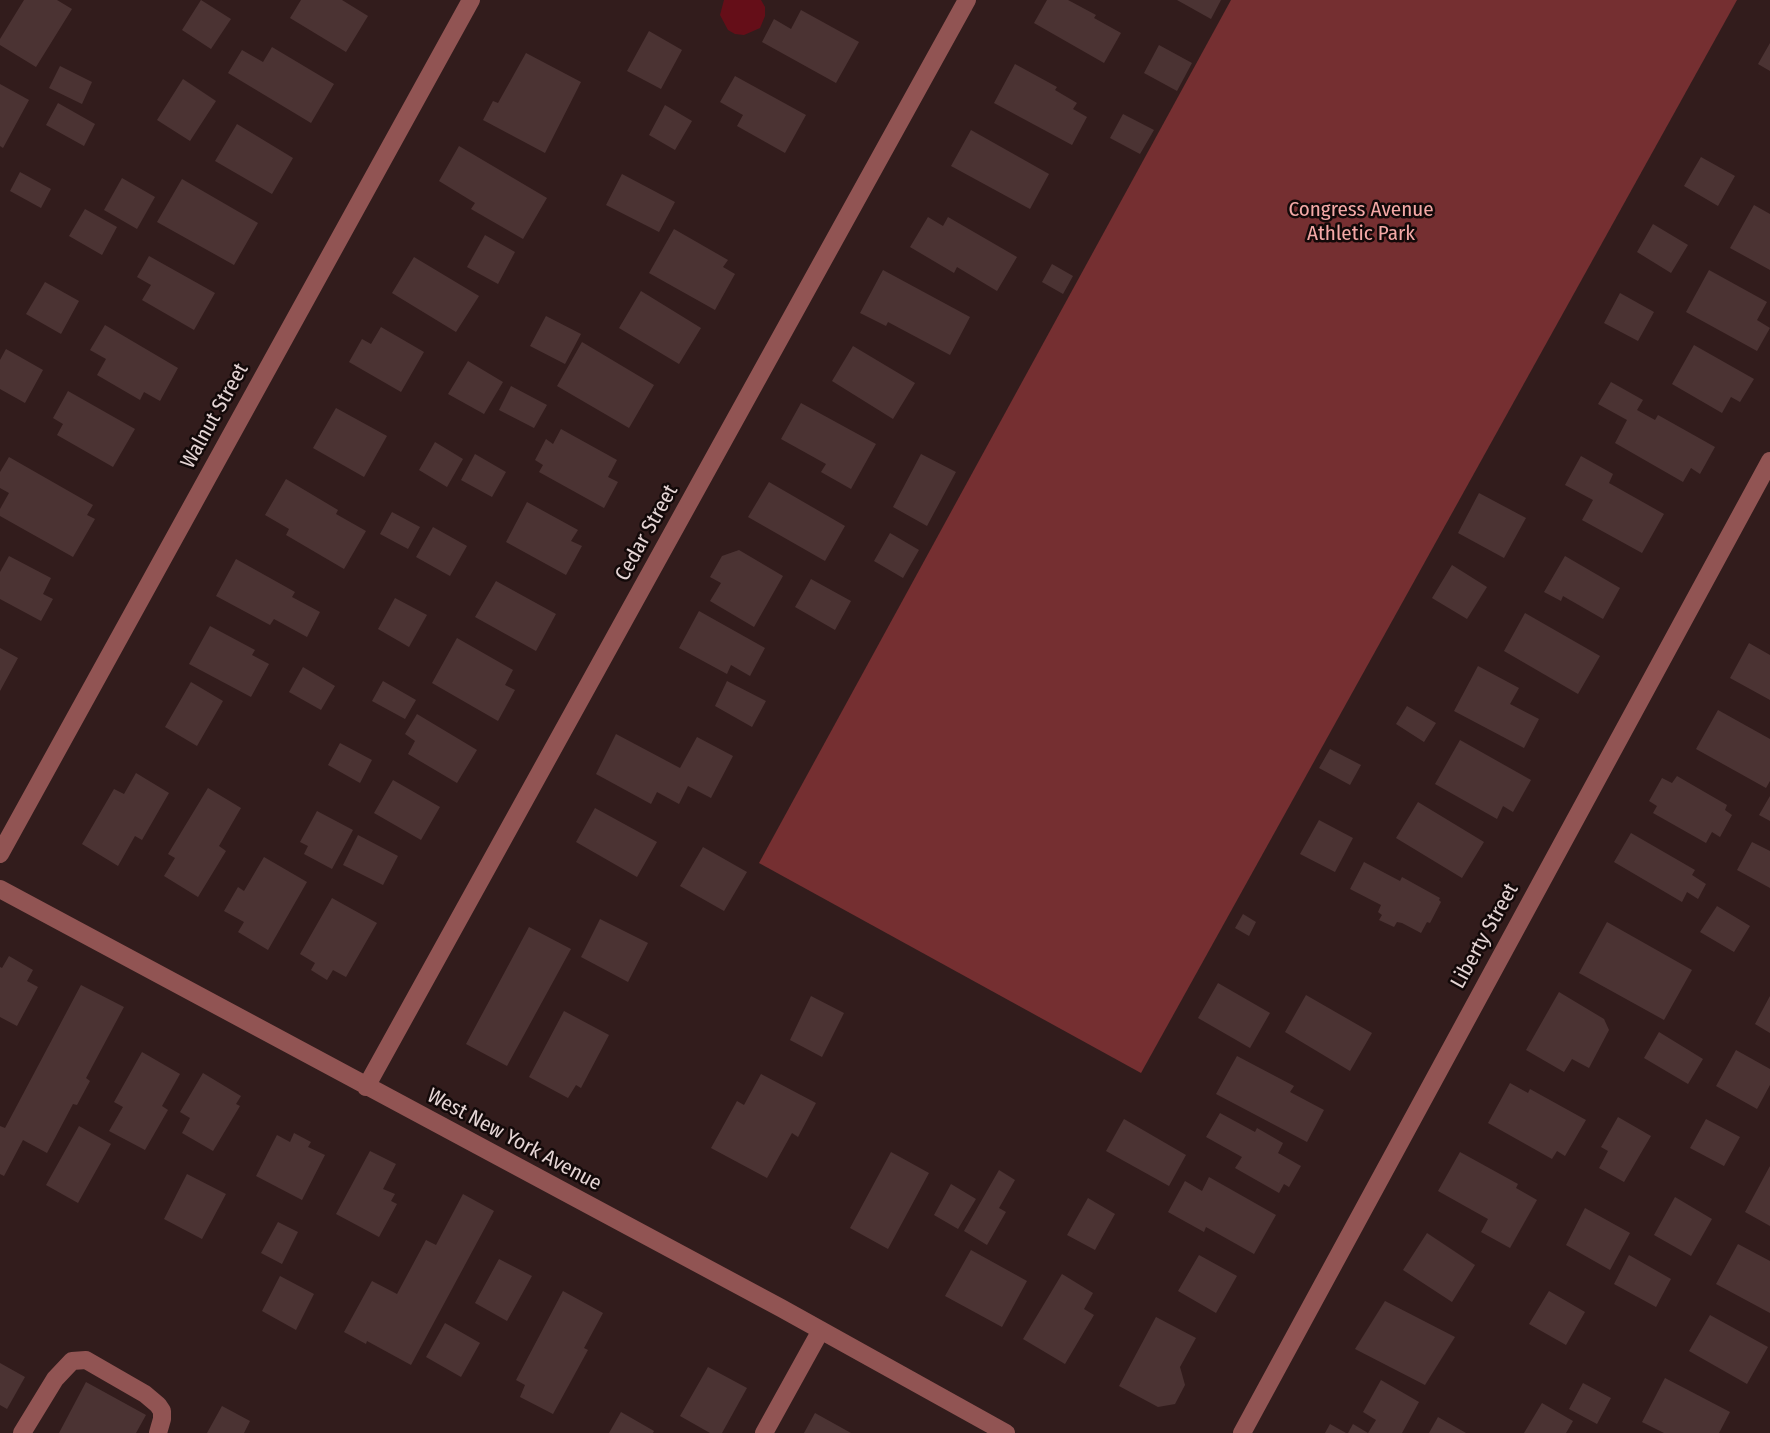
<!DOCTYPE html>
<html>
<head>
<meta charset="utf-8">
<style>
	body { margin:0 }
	canvas { display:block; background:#321c1c }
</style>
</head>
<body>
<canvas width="1770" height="1433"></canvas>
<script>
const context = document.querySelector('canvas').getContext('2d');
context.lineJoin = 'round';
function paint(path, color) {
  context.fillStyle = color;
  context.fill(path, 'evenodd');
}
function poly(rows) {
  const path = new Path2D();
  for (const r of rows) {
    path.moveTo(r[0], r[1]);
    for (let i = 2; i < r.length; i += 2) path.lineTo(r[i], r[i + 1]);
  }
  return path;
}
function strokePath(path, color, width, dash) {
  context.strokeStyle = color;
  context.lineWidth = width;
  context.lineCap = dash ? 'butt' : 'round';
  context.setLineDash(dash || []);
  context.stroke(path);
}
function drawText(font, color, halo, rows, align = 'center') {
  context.font = font + ' "Fira Sans Condensed",sans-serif';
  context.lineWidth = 5;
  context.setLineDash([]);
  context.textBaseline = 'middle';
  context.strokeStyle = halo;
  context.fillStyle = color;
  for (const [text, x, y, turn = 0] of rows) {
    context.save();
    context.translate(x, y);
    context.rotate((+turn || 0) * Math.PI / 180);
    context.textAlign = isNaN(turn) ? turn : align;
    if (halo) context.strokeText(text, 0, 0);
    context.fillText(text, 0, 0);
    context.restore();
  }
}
paint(poly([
	[1231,0,1737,0,1141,1073,759,863]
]), '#752f31');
paint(poly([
	[724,0,761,0,765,7,765,16,760,28,744,35,735,34,728,30,720,15]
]), '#650e18');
paint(poly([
	[24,0,57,0,72,9,36,67,0,45,0,39],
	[201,0,231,19,211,49,182,30],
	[301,0,342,0,368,16,346,52,290,18],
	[1047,0,1068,0,1096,15,1094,18,1121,33,1104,63,1034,23],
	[1177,0,1221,0,1211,19],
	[801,10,859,42,836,83,762,42,774,19,791,29],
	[649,31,682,50,661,89,627,71],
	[1770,43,1770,71,1758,64],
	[1159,45,1192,63,1177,91,1144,73],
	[272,47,334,84,311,123,228,73,242,50,263,62],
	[526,53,581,82,545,153,483,120,493,101,498,103],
	[1015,64,1057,87,1055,90,1077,103,1073,109,1087,117,1072,145,994,103],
	[60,66,92,82,82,104,49,88],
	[735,76,806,115,785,153,737,126,743,115,720,102],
	[183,79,216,101,190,141,157,120],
	[0,84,29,100,3,148,0,146],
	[58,103,95,124,84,146,46,125],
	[665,105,692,121,675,150,649,135],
	[1123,114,1154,130,1140,154,1110,138],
	[237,124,293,158,272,194,215,161],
	[971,130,1049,174,1030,209,951,166],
	[459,146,547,198,523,239,471,209,475,203,439,181],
	[1701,157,1735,176,1718,206,1684,186],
	[20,172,51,189,41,208,10,191],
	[622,174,675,202,659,232,606,205],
	[122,178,155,197,137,229,104,210],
	[182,179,258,223,234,265,157,222],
	[1754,205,1770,214,1770,270,1730,248],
	[85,209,117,227,102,255,69,236],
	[928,217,943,226,948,217,1017,257,997,291,957,267,954,273,910,247],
	[1653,224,1688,245,1671,273,1637,252],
	[674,229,728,260,723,267,735,274,715,310,649,273],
	[485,235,515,252,498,284,467,267],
	[149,256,215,293,194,330,142,300,151,285,137,277],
	[414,257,479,296,456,332,392,293],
	[1052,264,1073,276,1063,294,1042,282],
	[883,270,970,317,950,355,888,322,886,326,860,313],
	[1709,270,1767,302,1757,320,1770,328,1757,351,1686,312],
	[45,282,79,301,61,334,26,314],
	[641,291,701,328,679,364,619,328],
	[1620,293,1654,312,1638,341,1604,323],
	[546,316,581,334,565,364,530,346],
	[105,325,178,368,160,401,144,392,140,400,97,375,106,359,90,350],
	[381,327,424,352,401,392,349,362,362,339,371,344],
	[582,342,654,385,629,428,557,386],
	[1694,345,1754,379,1740,402,1731,397,1722,413,1672,384],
	[853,346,915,383,893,419,832,381],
	[6,349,43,370,25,403,0,389,0,360],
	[468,361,503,382,484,414,448,394],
	[1611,382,1643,400,1637,410,1655,420,1658,415,1715,447,1700,474,1691,468,1683,482,1615,443,1627,420,1598,404],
	[511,386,547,405,534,428,499,410],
	[68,391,135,429,113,467,57,435,63,424,53,418],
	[801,403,876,444,851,489,821,472,826,464,781,439],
	[336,408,387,436,364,477,313,448],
	[561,429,617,460,608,477,618,482,604,508,539,472,543,465,535,460,546,439,553,444],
	[435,442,463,459,447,487,419,470],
	[475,454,506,472,492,497,461,480],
	[921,454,956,472,927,526,893,507],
	[1581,456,1613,474,1609,483,1664,514,1642,553,1582,520,1593,500,1565,485],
	[9,457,93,505,87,515,95,519,73,557,0,516,0,509,9,493,0,488,0,472],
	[286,479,338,510,336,514,366,531,344,569,286,535,289,529,265,515],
	[769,482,845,526,825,561,748,517],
	[1479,493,1526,518,1504,558,1458,533],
	[527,502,578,530,571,541,582,546,566,575,506,542],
	[392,512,420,527,408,549,380,534],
	[433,527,467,546,450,576,416,557],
	[890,533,919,550,903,578,874,561],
	[739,550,783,576,754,627,710,601,721,583,710,577,722,556],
	[9,556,51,578,43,594,53,599,41,621,0,599,0,572],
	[1565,556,1620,588,1603,619,1563,596,1561,601,1544,592],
	[236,559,295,592,292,597,320,612,307,637,274,619,270,625,216,596],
	[1452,565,1487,587,1467,619,1432,598],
	[811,579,851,601,835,630,795,607],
	[496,581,556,614,536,651,475,617],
	[395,598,427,615,409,647,378,629],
	[699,611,765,648,750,676,731,665,727,674,679,648],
	[1525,613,1600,656,1578,694,1504,651],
	[210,626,255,650,252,655,269,664,251,697,189,664],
	[457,638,513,670,505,685,515,690,498,721,432,683],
	[1749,643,1770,655,1770,700,1730,678],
	[0,648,18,658,0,691],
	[1478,666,1519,688,1510,704,1539,719,1524,748,1454,711],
	[303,667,335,686,321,710,289,692],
	[383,681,416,700,405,719,372,701],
	[727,681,766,701,752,727,715,706],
	[191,682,223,701,197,746,165,727],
	[1407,706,1436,723,1424,742,1396,724],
	[1718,710,1770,739,1770,781,1766,788,1696,749],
	[417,714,477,750,457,783,408,754,415,741,405,734],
	[616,734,680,768,697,737,733,756,711,798,688,786,679,804,657,792,651,804,596,774],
	[1460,740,1531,780,1513,812,1503,806,1497,819,1435,784],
	[340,743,372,760,360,783,328,765],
	[1330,749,1361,765,1350,785,1319,768],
	[136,773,169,793,142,840,135,836,118,866,82,844,114,789,124,794],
	[1677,776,1727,805,1725,810,1732,815,1720,837,1712,832,1706,843,1653,813,1657,806,1649,801,1662,778,1672,783],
	[393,780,440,807,421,840,374,813],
	[208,788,241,808,219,846,226,851,198,897,164,876,175,858,168,854],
	[1770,796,1770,821,1759,815],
	[1418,802,1484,842,1462,878,1396,838],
	[595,808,657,842,637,877,576,842],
	[317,811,353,830,332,869,304,854,308,846,300,842],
	[1319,820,1353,838,1335,872,1300,854],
	[1631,833,1695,870,1692,875,1706,884,1698,899,1687,892,1682,902,1614,862],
	[358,835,398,856,383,885,343,865],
	[1752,842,1770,851,1770,888,1737,870],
	[703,847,747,872,724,911,680,886],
	[264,857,307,882,268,950,238,932,244,922,224,911,238,887,244,891],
	[1364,862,1400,881,1402,877,1440,898,1439,900,1441,902,1430,923,1427,922,1421,933,1402,923,1397,922,1394,927,1379,920,1382,915,1378,912,1381,905,1350,889],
	[332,898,377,923,346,977,333,970,327,980,311,970,315,963,300,954],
	[1717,906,1750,926,1734,952,1700,932],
	[1243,914,1256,922,1249,936,1235,928],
	[600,919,648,943,628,982,581,957],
	[1607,922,1692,970,1664,1020,1579,973],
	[529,927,571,949,507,1066,466,1044],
	[9,956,33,970,27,981,38,987,17,1026,0,1017,0,967,2,968],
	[1218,983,1270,1013,1250,1048,1198,1018],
	[81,985,124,1007,86,1078,90,1081,77,1105,73,1104,47,1153,23,1140,4,1176,0,1174,0,1126,5,1128],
	[1559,992,1604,1019,1609,1030,1589,1068,1572,1059,1564,1072,1526,1050],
	[1306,995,1372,1033,1350,1071,1285,1032],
	[811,996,844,1013,822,1057,790,1040],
	[1770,996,1770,1033,1755,1024],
	[564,1011,609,1035,581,1088,576,1085,568,1098,529,1077],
	[1659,1032,1703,1059,1688,1084,1644,1058],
	[1736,1050,1770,1069,1770,1085,1757,1109,1716,1086],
	[142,1052,180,1074,162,1106,168,1110,145,1150,109,1131,123,1107,114,1102],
	[1237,1056,1294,1086,1290,1092,1324,1110,1307,1142,1216,1094],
	[203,1073,241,1096,236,1104,240,1106,213,1151,182,1133,190,1118,180,1112],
	[761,1074,816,1103,798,1137,792,1133,767,1178,711,1148,737,1101,744,1105],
	[1510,1083,1528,1093,1530,1089,1586,1120,1565,1156,1557,1151,1552,1159,1488,1123],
	[1220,1113,1255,1132,1257,1128,1283,1143,1278,1153,1301,1166,1289,1187,1284,1184,1279,1193,1235,1168,1242,1157,1206,1137],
	[1618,1117,1651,1136,1624,1182,1599,1168,1608,1151,1601,1147],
	[1124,1119,1186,1155,1169,1186,1106,1151],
	[1706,1119,1740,1137,1724,1166,1690,1148],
	[79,1126,111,1144,78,1203,46,1185],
	[294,1133,311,1142,308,1147,325,1155,302,1200,256,1176,277,1135,290,1142],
	[370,1151,396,1164,383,1189,395,1194,391,1201,397,1204,379,1237,336,1214],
	[891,1152,929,1173,888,1249,850,1228],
	[1460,1152,1518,1184,1516,1188,1537,1200,1510,1248,1481,1232,1488,1219,1438,1191],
	[1770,1166,1770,1226,1745,1212],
	[999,1170,1015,1180,999,1208,1006,1212,987,1245,964,1231],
	[187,1174,226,1194,202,1239,164,1219],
	[1209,1177,1276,1215,1254,1254,1206,1227,1204,1232,1168,1212,1185,1181,1202,1191],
	[951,1184,976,1199,958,1229,934,1215],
	[463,1194,494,1211,411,1365,367,1341,366,1344,344,1332,372,1281,397,1294,426,1240,436,1245],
	[1675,1197,1712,1219,1691,1256,1654,1235],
	[1088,1198,1115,1214,1095,1250,1067,1235],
	[1585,1208,1630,1233,1610,1270,1566,1245],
	[278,1222,298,1232,282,1264,261,1253],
	[1427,1233,1475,1265,1452,1302,1403,1270],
	[1738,1244,1770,1261,1770,1313,1716,1284],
	[971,1250,1027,1281,1002,1327,945,1296],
	[1199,1255,1237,1276,1216,1313,1178,1291],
	[1629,1255,1671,1279,1656,1307,1614,1284],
	[499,1259,532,1276,507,1321,475,1303],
	[1062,1274,1093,1293,1084,1309,1094,1315,1065,1364,1023,1339],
	[280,1276,314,1294,296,1330,262,1311],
	[563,1291,603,1313,584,1348,588,1350,553,1414,520,1397,525,1385,516,1380],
	[1549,1291,1585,1312,1566,1345,1529,1324],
	[1385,1301,1455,1337,1425,1385,1355,1349],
	[1710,1315,1768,1347,1747,1384,1689,1351],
	[1156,1317,1196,1338,1180,1367,1185,1385,1175,1404,1158,1407,1119,1386],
	[445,1323,480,1343,461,1377,426,1357],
	[0,1363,25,1377,7,1409,0,1405],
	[708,1367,747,1388,722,1433,710,1433,680,1416],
	[1665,1378,1730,1412,1719,1433,1664,1433,1642,1422],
	[1381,1380,1419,1402,1402,1433,1348,1433,1353,1424,1368,1433,1376,1420,1363,1412],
	[86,1382,146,1415,136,1433,59,1433],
	[1583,1383,1611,1398,1597,1424,1569,1409],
	[1542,1403,1573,1421,1566,1433,1524,1433],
	[222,1406,250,1421,244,1433,207,1433],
	[621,1412,654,1431,653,1433,609,1433],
	[815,1413,851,1433,804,1433],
	[1438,1417,1466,1433,1429,1433],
	[1330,1424,1346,1433,1325,1433]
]), '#4b3333');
strokePath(poly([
	[0,854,471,0],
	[0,889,781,1308,1006,1433],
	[366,1087,967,0],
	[22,1433,55,1379,72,1361,86,1360,145,1394,158,1405,162,1411,162,1419,158,1433],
	[764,1433,821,1330],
	[1242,1433,1770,461]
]), '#915453', 18);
drawText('21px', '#f4a9a7', '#130909', [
	["Congress Avenue",1361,210],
	["Athletic Park",1361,234]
]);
drawText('21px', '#e5d5d5', '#130909', [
	["Walnut Street",215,416,-61],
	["Cedar Street",647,533,-61],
	["Liberty Street",1485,936,-61],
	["West New York Avenue",514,1140,28]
]);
</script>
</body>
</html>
